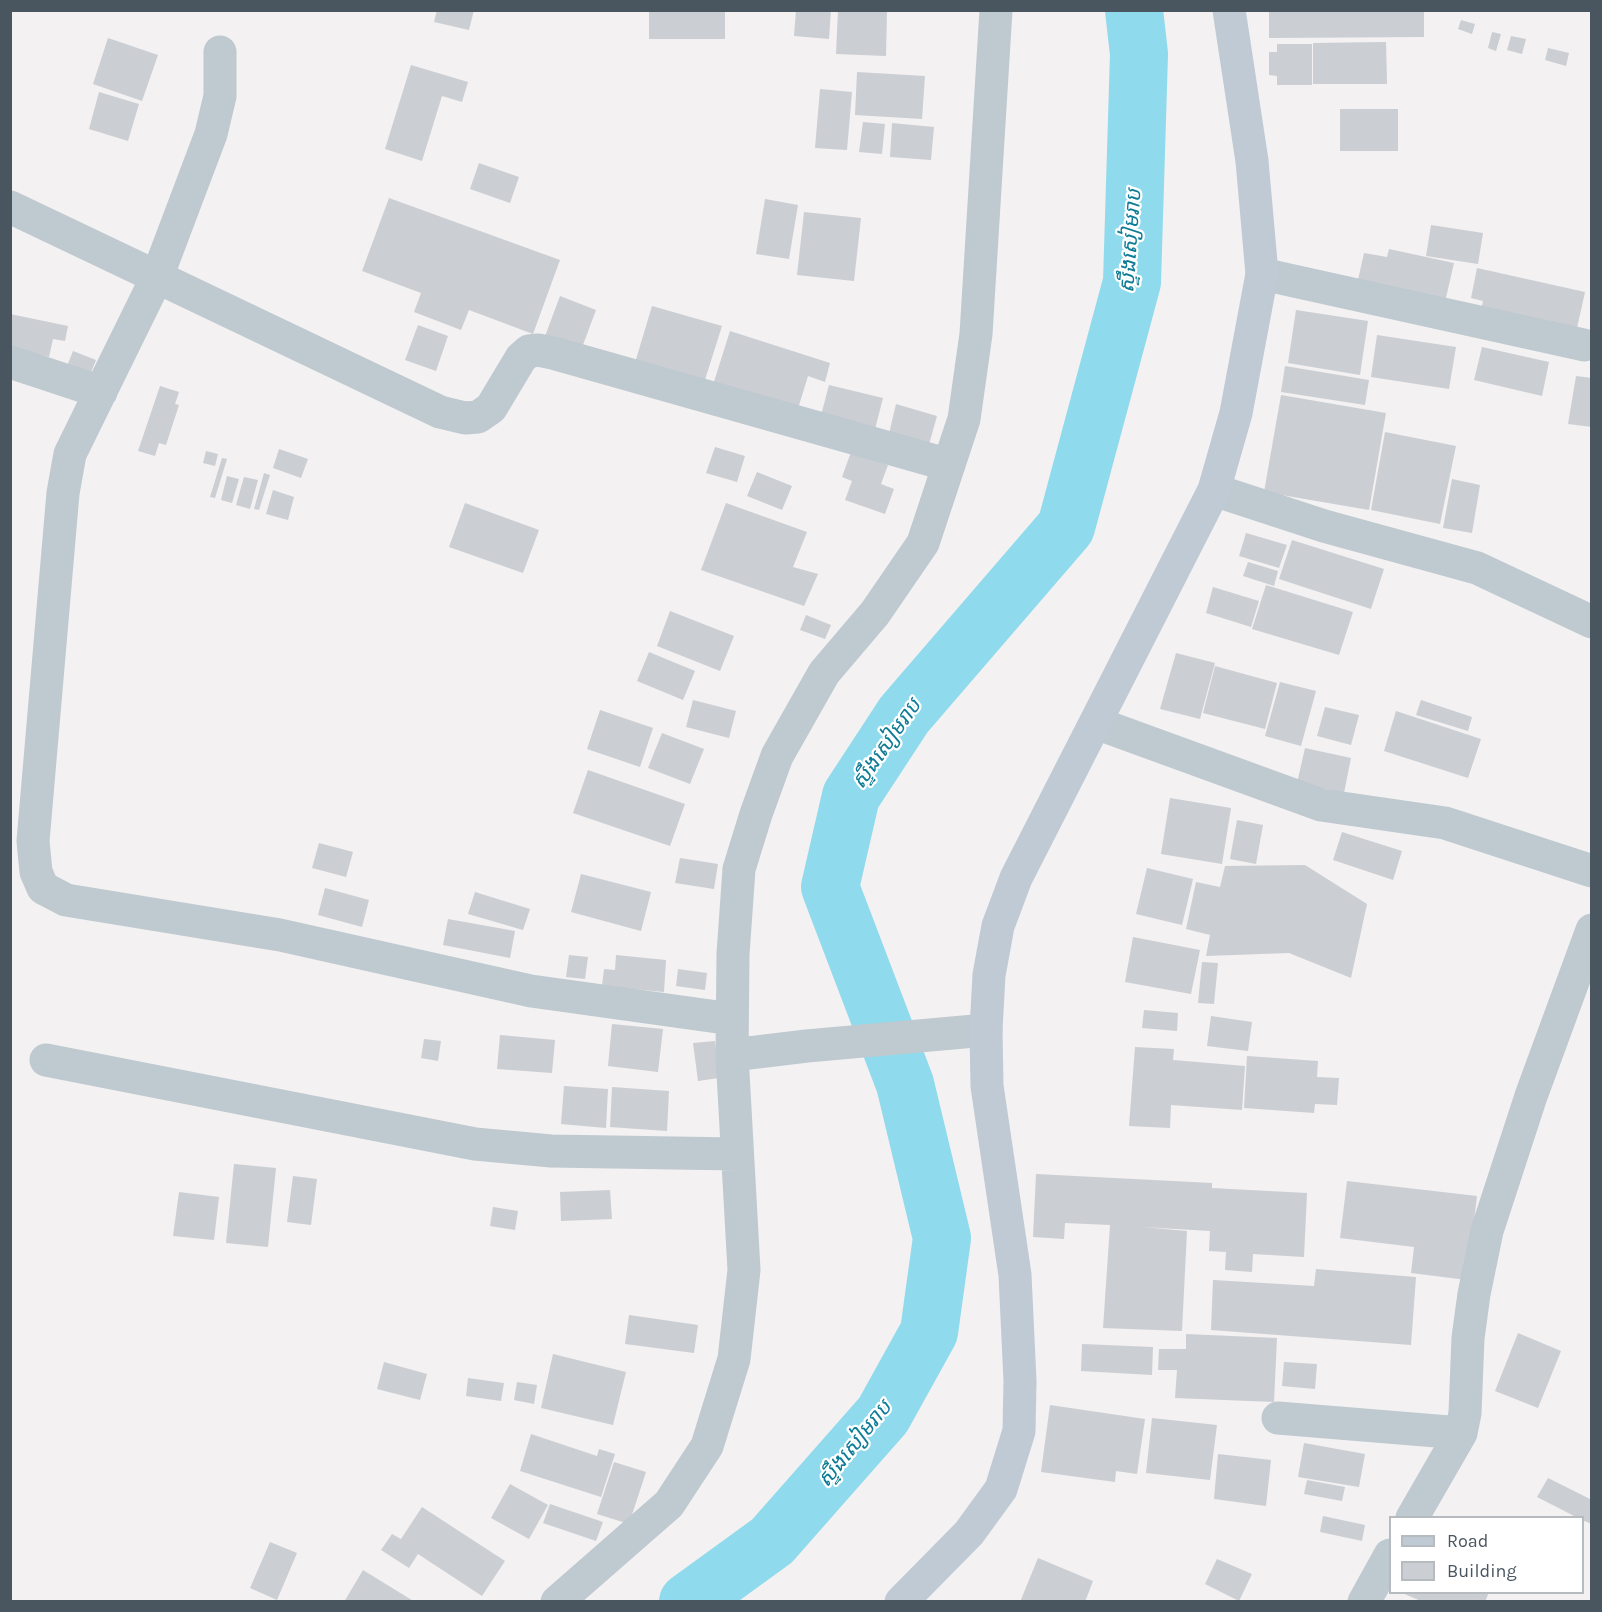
<!DOCTYPE html>
<html>
<head>
<meta charset="utf-8">
<style>
	body { margin:0 }
	#map { position:relative; width:1602px; height:1612px; overflow:hidden; background:#f3f1f1; font-family:Karla,sans-serif }
	canvas { display:block }
	.frame { position:absolute; inset:0; border:12px solid #49555f; pointer-events:none }
	.legend { position:absolute; left:1389px; top:1516px; width:195px; height:78px; box-sizing:border-box; background:#fff; border:2px solid #b6bbbf; margin:0; padding:8px 10px; list-style:none; font-size:18px; color:#49555f }
	.legend li { display:flex; align-items:center; gap:12px; height:30px }
	.legend b { width:30px; border:2px solid #b6bbbf }
</style>
</head>
<body>
<div id="map">
<canvas width="1602" height="1612"></canvas>
<div class="frame"></div>
<ul class="legend">
<li><b style="height:8px;background:#bfcad4"></b>Road</li>
<li><b style="height:16px;background:#cbced3"></b>Building</li>
</ul>
</div>
<script>
const context = document.querySelector('canvas').getContext('2d');
context.lineJoin = 'round';
function poly(rows) {
  const path = new Path2D();
  for (const r of rows) {
    path.moveTo(r[0], r[1]);
    for (let i = 2; i < r.length; i += 2) path.lineTo(r[i], r[i + 1]);
  }
  return path;
}
function strokePath(path, color, width, dash) {
  context.strokeStyle = color;
  context.lineWidth = width;
  context.lineCap = dash ? 'butt' : 'round';
  context.setLineDash(dash || []);
  context.stroke(path);
}
function paint(path, color) {
  context.fillStyle = color;
  context.fill(path, 'evenodd');
}
function drawText(font, color, halo, rows, align = 'center') {
  context.font = font + ' Karla,"Noto Sans Khmer",sans-serif';
  context.lineWidth = 4.5;
  context.setLineDash([]);
  context.textBaseline = 'middle';
  context.strokeStyle = halo;
  context.fillStyle = color;
  for (const [text, x, y, turn = 0] of rows) {
    context.save();
    context.translate(x, y);
    context.rotate((+turn || 0) * Math.PI / 180);
    context.textAlign = isNaN(turn) ? turn : align;
    if (halo) context.strokeText(text, 0, 0);
    context.fillText(text, 0, 0);
    context.restore();
  }
}
strokePath(poly([
	[688,1602,772,1541,883,1415,929,1332,942,1238,905,1084,830,887,851,796,904,715,1066,527,1132,282,1139,54,1134,10]
]), '#8fdaec', 58);
paint(poly([
	[437,10,474,10,469,30,434,22],
	[649,10,725,10,725,39,649,39],
	[796,10,831,10,829,39,794,36],
	[838,10,887,10,886,56,836,54],
	[1269,10,1424,10,1424,37,1269,38],
	[1461,20,1475,24,1472,34,1458,29],
	[1492,32,1501,34,1496,51,1488,48],
	[1511,36,1526,39,1522,54,1507,50],
	[108,38,158,55,142,101,93,84],
	[1386,42,1387,84,1313,84,1313,43],
	[1277,44,1312,44,1312,85,1277,85,1277,76,1269,75,1269,52,1277,52],
	[1548,48,1569,53,1566,66,1545,60],
	[411,65,468,82,462,102,442,96,422,161,385,149],
	[857,72,925,76,922,119,855,115],
	[820,89,852,92,847,150,815,148],
	[99,92,139,104,128,141,89,129],
	[1340,109,1398,109,1398,151,1340,151],
	[863,122,885,124,882,154,859,152],
	[892,123,934,127,931,160,890,157],
	[479,163,519,177,510,203,470,189],
	[389,198,560,260,533,334,469,310,461,330,414,312,421,293,362,271],
	[765,199,798,205,789,259,756,254],
	[804,212,861,218,854,281,797,275],
	[1431,225,1483,233,1478,264,1426,256],
	[1389,249,1454,263,1445,302,1356,289,1364,253,1387,257],
	[1477,268,1585,292,1575,337,1480,316,1483,301,1471,298],
	[560,296,596,310,580,353,544,339],
	[652,306,722,326,703,386,634,366],
	[1296,310,1368,321,1360,375,1288,363],
	[10,314,68,326,65,341,53,339,49,357,10,349],
	[418,325,448,336,436,371,405,360],
	[730,331,830,363,825,382,808,376,796,415,712,388],
	[1377,335,1456,347,1449,389,1371,377],
	[1482,347,1549,362,1542,396,1474,380],
	[73,351,96,360,90,375,67,366],
	[1285,366,1369,380,1365,405,1281,392],
	[1576,376,1592,378,1592,427,1568,424],
	[829,385,883,398,874,433,820,419],
	[160,386,179,392,175,404,179,405,166,445,159,443,155,456,138,451],
	[1281,395,1386,413,1369,510,1264,492],
	[896,404,937,416,928,448,888,438],
	[1385,432,1456,446,1440,524,1371,510],
	[715,447,745,456,737,482,706,473],
	[279,449,308,459,301,478,273,468],
	[206,451,218,454,215,466,203,463],
	[851,452,888,465,881,484,894,489,885,514,845,500,852,481,842,477],
	[222,458,227,459,215,498,210,497],
	[757,472,792,486,782,510,747,496],
	[264,473,270,475,259,510,254,509],
	[227,476,239,479,232,503,221,500],
	[244,477,258,480,250,509,236,505],
	[1452,479,1480,485,1472,533,1443,528],
	[273,490,294,497,288,520,266,514],
	[465,503,539,530,523,573,449,547],
	[726,503,807,532,793,567,818,574,804,606,701,570],
	[1246,533,1287,545,1279,568,1239,556],
	[1292,540,1384,569,1371,609,1279,579],
	[1248,562,1278,571,1274,586,1243,576],
	[1266,585,1353,612,1339,655,1252,629],
	[1213,587,1259,601,1251,627,1206,613],
	[670,611,734,636,720,671,657,646],
	[806,615,831,625,825,639,800,630],
	[649,652,695,671,683,700,637,681],
	[1176,653,1215,663,1200,719,1160,709],
	[1215,666,1277,683,1265,729,1203,713],
	[1280,682,1316,691,1301,746,1265,736],
	[693,700,736,711,729,738,686,727],
	[1421,700,1472,717,1468,731,1416,715],
	[1325,707,1359,715,1351,745,1317,736],
	[600,710,653,728,640,767,587,749],
	[1396,711,1481,739,1468,778,1384,751],
	[662,733,704,749,690,784,648,768],
	[1305,748,1351,758,1344,793,1297,783],
	[588,770,685,804,670,846,573,813],
	[1170,798,1231,808,1222,864,1161,854],
	[1237,820,1263,825,1256,864,1230,859],
	[1342,832,1402,851,1393,880,1333,860],
	[319,843,353,852,346,877,312,868],
	[680,858,718,864,714,889,675,883],
	[1305,865,1367,904,1351,978,1289,953,1206,956,1210,935,1186,929,1196,882,1220,887,1225,866],
	[1147,868,1193,879,1182,925,1136,914],
	[581,874,651,892,641,931,571,912],
	[325,888,369,900,362,927,318,915],
	[475,892,530,909,523,930,468,914],
	[448,919,515,931,510,958,443,945],
	[1133,937,1200,950,1191,994,1125,982],
	[569,955,588,957,585,979,566,977],
	[616,955,666,960,664,992,602,986,604,969,615,970],
	[1202,962,1218,963,1214,1004,1198,1003],
	[678,969,707,973,705,990,676,986],
	[1144,1010,1178,1013,1177,1031,1142,1028],
	[1211,1016,1252,1022,1248,1051,1207,1046],
	[612,1024,663,1029,658,1072,608,1066],
	[500,1035,555,1040,552,1073,497,1069],
	[424,1039,441,1041,438,1061,421,1058],
	[715,1041,719,1078,698,1081,693,1043],
	[1135,1047,1174,1049,1173,1060,1245,1066,1242,1110,1171,1105,1170,1128,1129,1126],
	[1247,1056,1318,1061,1317,1077,1339,1078,1337,1105,1315,1104,1314,1113,1244,1108],
	[564,1086,608,1089,606,1128,561,1124],
	[612,1087,669,1091,667,1131,610,1127],
	[234,1164,276,1168,268,1247,226,1243],
	[1036,1174,1212,1183,1212,1188,1307,1193,1304,1257,1253,1254,1252,1272,1225,1270,1226,1252,1209,1251,1210,1231,1142,1227,1187,1231,1182,1331,1103,1328,1110,1225,1065,1223,1064,1239,1033,1237],
	[293,1176,317,1179,311,1225,287,1222],
	[1347,1181,1477,1196,1467,1280,1411,1273,1414,1247,1340,1238],
	[610,1190,612,1219,561,1221,560,1192],
	[179,1192,219,1197,214,1240,173,1236],
	[493,1207,518,1211,515,1230,490,1226],
	[1316,1269,1416,1277,1411,1345,1211,1330,1213,1280,1314,1286],
	[629,1315,698,1325,694,1353,625,1344],
	[1518,1333,1561,1351,1538,1408,1495,1391],
	[1186,1334,1277,1338,1274,1402,1175,1398,1177,1370,1158,1370,1159,1349,1186,1349],
	[1082,1344,1153,1347,1152,1375,1081,1371],
	[553,1354,626,1372,613,1425,541,1408],
	[384,1362,427,1374,420,1400,377,1389],
	[1284,1362,1317,1364,1315,1389,1282,1386],
	[468,1378,504,1383,501,1401,466,1396],
	[517,1382,537,1385,534,1404,514,1400],
	[1050,1405,1145,1419,1137,1474,1116,1471,1115,1482,1041,1472],
	[1152,1418,1217,1425,1210,1480,1146,1473],
	[531,1434,597,1456,599,1449,615,1454,601,1497,520,1471],
	[1304,1443,1365,1454,1359,1487,1298,1477],
	[1218,1454,1271,1460,1266,1506,1214,1499],
	[614,1462,646,1472,629,1524,597,1514],
	[1548,1478,1592,1500,1592,1524,1582,1520,1582,1518,1578,1518,1537,1497],
	[1307,1480,1345,1487,1342,1501,1304,1494],
	[510,1484,548,1505,529,1539,491,1518],
	[550,1504,603,1522,596,1541,543,1523],
	[422,1507,505,1561,482,1596,418,1554,409,1568,381,1550,392,1534,401,1539],
	[1323,1516,1365,1525,1362,1541,1320,1532],
	[270,1542,297,1553,277,1600,250,1588],
	[1038,1558,1093,1581,1085,1602,1020,1602],
	[1217,1559,1252,1574,1239,1601,1205,1584],
	[363,1570,415,1602,344,1602],
	[1400,1592,1489,1592,1485,1602,1423,1602]
]), '#cbced3');
strokePath(poly([
	[10,207,157,277,211,134,220,96,220,52],
	[1262,274,1584,345],
	[10,362,101,392],
	[1214,490,1324,526,1477,568,1592,622],
	[1096,723,1321,805,1445,823,1592,871],
	[732,1019,531,991,280,935,66,900,43,888,36,872,33,841,63,493,70,454,157,277,440,412,465,418,478,417,491,408,521,358,529,351,538,350,553,353,949,465],
	[732,1055,807,1046,986,1030],
	[46,1060,475,1144,551,1151,737,1154],
	[1278,1418,1461,1433],
	[1412,1518,1461,1433,1465,1413,1468,1338,1474,1294,1487,1231,1531,1096,1592,930],
	[557,1602,669,1504,707,1446,734,1359,744,1270,732,1055,733,954,739,869,756,814,777,756,824,673,875,613,923,543,964,419,976,334,996,10],
	[1364,1602,1390,1555]
]), '#bfc9d0', 33);
strokePath(poly([
	[901,1602,969,1533,1001,1489,1019,1431,1020,1381,1015,1275,987,1086,986,1030,989,975,998,926,1016,878,1214,490,1236,413,1262,274,1252,161,1229,10]
]), '#bfcad4', 33);
drawText('italic 21px', '#0e7c96', '#fff', [
	["ស្ទឹងសៀមរាប",1131,241,-86],
	["ស្ទឹងសៀមរាប",887,744,-55],
	["ស្ទឹងសៀមរាប",855,1444,-51]
]);
</script>
</body>
</html>
